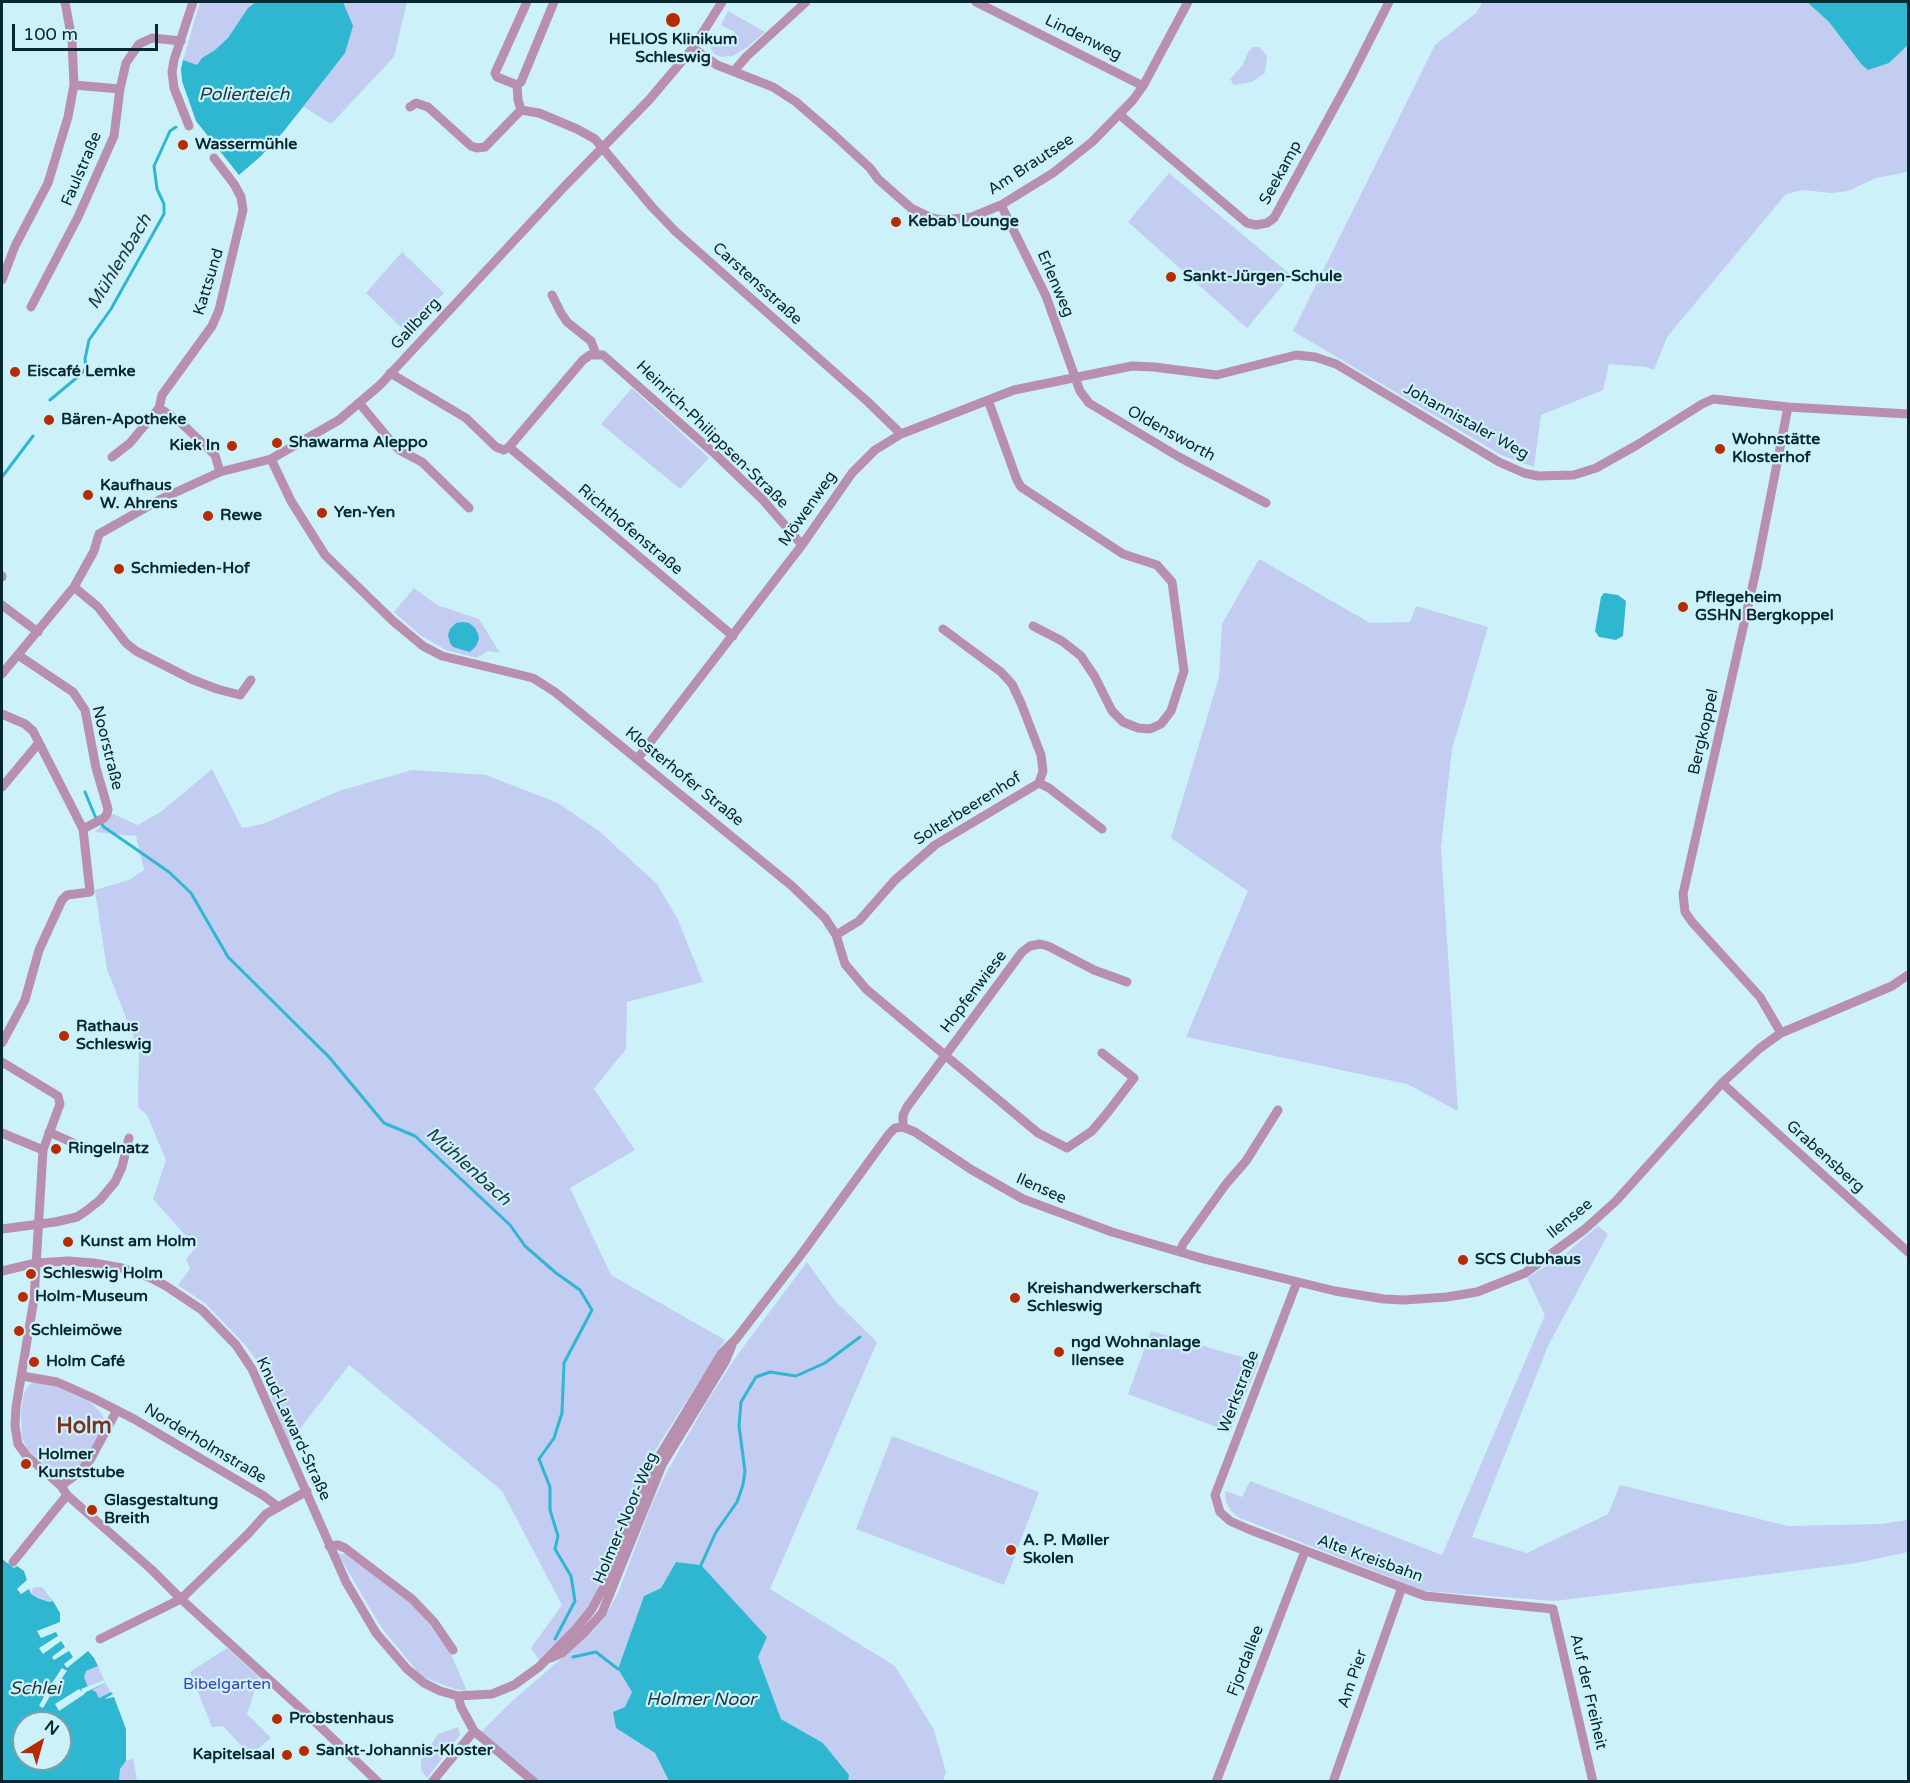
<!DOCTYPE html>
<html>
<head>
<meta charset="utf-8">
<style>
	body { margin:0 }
	#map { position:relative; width:1910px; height:1783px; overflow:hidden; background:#cdf1f9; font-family:"Varela Round",sans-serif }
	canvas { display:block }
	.frame { position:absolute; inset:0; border:3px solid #07282f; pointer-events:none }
	.north { position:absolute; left:12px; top:1711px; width:60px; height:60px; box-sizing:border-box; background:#cdf1f9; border:2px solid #7ea1a8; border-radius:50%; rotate:37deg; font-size:16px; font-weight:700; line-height:24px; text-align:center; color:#07282f }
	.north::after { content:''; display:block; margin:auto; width:21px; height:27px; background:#b62b02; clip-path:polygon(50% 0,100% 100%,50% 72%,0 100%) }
	.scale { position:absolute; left:12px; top:24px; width:146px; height:27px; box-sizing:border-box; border:3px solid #07282f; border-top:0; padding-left:8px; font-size:18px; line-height:21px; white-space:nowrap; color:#07282f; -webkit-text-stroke:4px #cdf1f9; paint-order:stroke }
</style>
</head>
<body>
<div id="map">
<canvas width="1910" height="1783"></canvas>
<div class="frame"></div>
<div class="north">N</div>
<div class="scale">100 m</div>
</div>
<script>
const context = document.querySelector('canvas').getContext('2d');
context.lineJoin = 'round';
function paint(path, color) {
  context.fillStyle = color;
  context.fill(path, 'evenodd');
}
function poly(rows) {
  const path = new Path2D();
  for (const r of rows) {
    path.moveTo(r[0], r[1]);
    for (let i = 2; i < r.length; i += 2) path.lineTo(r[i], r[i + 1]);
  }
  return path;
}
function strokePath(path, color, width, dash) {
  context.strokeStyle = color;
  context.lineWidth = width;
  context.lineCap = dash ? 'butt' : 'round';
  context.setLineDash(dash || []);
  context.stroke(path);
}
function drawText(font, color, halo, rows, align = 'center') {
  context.font = font + ' "Varela Round",sans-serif';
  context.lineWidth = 4.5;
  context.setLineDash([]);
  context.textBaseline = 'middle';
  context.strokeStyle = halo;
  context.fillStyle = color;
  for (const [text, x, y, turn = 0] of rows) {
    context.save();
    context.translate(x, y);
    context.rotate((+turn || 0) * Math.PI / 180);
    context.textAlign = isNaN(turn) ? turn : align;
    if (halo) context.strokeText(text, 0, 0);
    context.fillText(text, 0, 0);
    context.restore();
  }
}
paint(poly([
	[200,2,407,2,394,57,331,124,304,107,261,156,239,175,196,121,182,81,183,60],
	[1483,2,1807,2,1829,22,1861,64,1889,63,1908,45,1908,172,1876,178,1848,191,1831,193,1803,190,1786,194,1667,337,1654,370,1646,367,1609,364,1603,390,1541,415,1534,467,1501,455,1293,331,1435,45,1476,13],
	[728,11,765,32,746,48,732,56,721,57,714,54,711,49,710,42,715,34,731,41,735,32,721,25],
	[1253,47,1259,47,1267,56,1265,73,1252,82,1234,85,1230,79,1242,66,1249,51],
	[1169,173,1291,275,1247,328,1128,222],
	[402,252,444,293,409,329,404,330,366,293],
	[632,388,709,458,680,489,601,424],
	[1259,559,1370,623,1410,622,1416,606,1488,627,1452,749,1441,847,1458,1111,1407,1084,1186,1037,1248,891,1171,838,1219,677,1222,624],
	[414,588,437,605,479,619,500,653,488,651,477,658,446,650,420,635,394,612],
	[212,769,242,828,263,824,339,791,412,770,486,775,558,803,599,831,657,884,678,920,703,982,627,1002,626,1049,594,1089,635,1150,570,1188,611,1275,725,1340,654,1452,633,1495,615,1546,590,1607,574,1627,539,1660,531,1648,562,1605,502,1491,349,1365,289,1443,257,1361,246,1346,206,1304,178,1285,190,1269,186,1259,196,1247,153,1199,166,1160,147,1115,138,1107,139,1051,107,969,95,890,129,880,144,870,136,836,95,832,113,814,138,825,162,811],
	[1598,1226,1608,1234,1548,1346,1472,1537,1527,1553,1608,1514,1620,1485,1788,1526,1881,1524,1908,1520,1908,1552,1857,1563,1555,1601,1425,1591,1240,1518,1231,1511,1226,1502,1225,1491,1242,1497,1250,1481,1442,1555,1545,1315,1527,1278,1565,1254],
	[807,1262,835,1301,877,1342,770,1589,895,1666,934,1730,946,1772,943,1781,848,1781,848,1774,823,1743,781,1719,758,1657,701,1565,676,1562,661,1588,644,1596,618,1669,632,1692,616,1728,655,1753,669,1781,539,1781,481,1732,509,1704,594,1630,607,1613,618,1593,653,1501,668,1470,708,1400,738,1354],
	[1151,1331,1259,1362,1230,1432,1128,1394],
	[34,1382,53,1385,90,1402,102,1414,104,1420,104,1425,97,1441,85,1459,72,1472,64,1476,57,1474,28,1450,22,1438,21,1412,24,1393,30,1384],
	[892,1436,1039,1492,1004,1585,856,1529],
	[338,1554,347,1554,405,1599,424,1617,450,1652,467,1691,454,1689,421,1676,381,1627],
	[37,1587,42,1587,53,1601,49,1602,31,1594,33,1588],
	[227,1648,259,1677,247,1714,271,1738,250,1755,223,1726,212,1727,190,1672],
	[98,1666,104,1680,88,1687,83,1677,86,1671],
	[105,1683,111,1692,99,1698,92,1689],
	[458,1727,460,1735,427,1778,421,1770,421,1760,438,1734],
	[133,1758,137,1781,119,1782,120,1769,126,1761]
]), '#c3ccf1');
paint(poly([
	[256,2,343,2,353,26,345,53,284,131,261,156,239,175,196,121,182,81,181,69,183,60,197,65,202,58,215,50,228,38,248,8],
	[1807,2,1908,2,1908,45,1889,63,1868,70,1861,64,1829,22],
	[1604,593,1618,595,1626,601,1623,636,1616,640,1599,637,1595,631,1601,597],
	[463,622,469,623,475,628,478,634,479,639,476,646,470,652,453,647,450,643,448,635,450,629,456,623],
	[2,1559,14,1568,17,1566,24,1571,27,1580,17,1589,21,1594,29,1589,31,1594,38,1598,49,1602,53,1601,60,1613,60,1622,37,1631,41,1638,56,1632,58,1636,39,1648,43,1654,61,1641,65,1647,52,1657,54,1660,69,1651,73,1657,64,1664,67,1668,88,1651,94,1658,98,1666,86,1671,84,1677,88,1687,104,1680,105,1683,92,1690,96,1692,99,1698,111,1692,113,1694,104,1699,114,1697,126,1729,126,1761,120,1769,119,1781,2,1781],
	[24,1723,60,1723,60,1759,24,1759],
	[676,1562,701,1565,767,1637,758,1657,781,1719,823,1743,849,1775,848,1781,669,1781,655,1753,616,1728,613,1712,625,1707,632,1692,618,1669,644,1596,661,1588]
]), '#2fb7d1');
paint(poly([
	[62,1668,67,1671,54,1689,43,1708,39,1706,49,1687,52,1688,50,1686],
	[104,1680,105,1683,86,1692,83,1695,59,1711,55,1704,79,1689,82,1692,81,1689]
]), '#cdf1f9');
strokePath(poly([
	[50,400,80,375,86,368,85,359,89,340,111,309,164,214,164,204,157,189,154,166,170,131,176,127],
	[2,477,33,436],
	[85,792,95,816,104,827,169,872,191,893,228,957,329,1057,384,1123,415,1136,510,1225,525,1246,556,1273,580,1290,592,1310,564,1363,562,1413,554,1438,539,1459,550,1487,550,1510,558,1536,555,1549,571,1576,575,1601,555,1639],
	[701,1565,716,1532,737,1502,743,1485,745,1471,739,1426,741,1402,756,1377,770,1372,796,1376,825,1363,860,1337],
	[573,1657,596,1652,618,1669]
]), '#2fb7d1', 3);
strokePath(poly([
	[976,2,1143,86],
	[693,48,717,65,773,87,796,102,833,134,870,168,878,179,911,208,932,218,942,220,972,217,1001,205,1053,173,1092,142,1133,100,1143,86,1188,2],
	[734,71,747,56,806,2],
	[74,85,120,89],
	[517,85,497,77,495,73,527,2],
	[410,107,416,103,428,107,471,146,477,148,485,147,521,110,539,113,577,129,595,139,652,207,675,231,868,402,901,434],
	[521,110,518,100,517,85,521,82,554,2],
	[1120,115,1247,223,1256,225,1267,223,1274,218,1351,77,1389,2],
	[189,126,174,88,172,72,174,60,193,2],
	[1001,205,1046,296,1080,391,1089,403,1179,457,1266,503],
	[2,280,15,246,48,183,68,117,74,85,72,40,65,2],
	[552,295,561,313,567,322,591,341,596,354],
	[31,307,78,217,114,136,120,89,126,63,139,44,152,38,181,41],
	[390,373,466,418,496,447,504,450,509,447,583,360,590,355,603,355,715,454,763,500,802,545],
	[988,400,1017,480,1021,487,1123,554,1157,565,1172,582,1184,671,1171,711,1161,724,1150,729,1138,728,1123,722,1112,711,1095,677,1081,656,1062,641,1033,626],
	[360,404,394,445,401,451,422,462,469,508],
	[159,408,179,421,215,455,220,472],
	[509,447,733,636],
	[112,457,130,443,159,408,162,395,212,326,219,310,243,210,241,197,234,184,214,158],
	[271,459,291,501,325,555,393,621,423,646,442,656,533,678,555,692,792,886,825,918,836,935,845,964,866,989,1038,1133,1067,1148,1092,1131,1108,1112,1134,1078,1102,1053],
	[2,577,2,576],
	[74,587,98,607,126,643,136,651,191,679,217,689,240,695,251,680],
	[2,605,38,632],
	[943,629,1001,672,1012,684,1021,703,1041,755,1043,771,1039,783],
	[18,655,73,692,85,710,96,768,108,809,107,814,104,818,83,829],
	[2,674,74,587,94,551,99,534,161,499,220,472,271,459,339,420,380,385,563,188,649,100,693,48,722,2],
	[2,714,25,724,33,731,83,829,90,892,67,895,62,900,39,950,25,1000,2,1043],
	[638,758,802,545,852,473,875,450,901,434,1014,390,1132,366,1154,367,1217,375,1296,355,1315,357,1336,364,1499,462,1524,473,1538,476,1574,475,1596,468,1637,445,1702,404,1713,399,1788,407,1908,414],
	[2,787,38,744],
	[836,935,859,921,895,880,935,845,1039,783,1049,788,1102,829],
	[1781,1033,1760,997,1692,922,1685,912,1683,894,1757,566,1788,407],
	[2,1062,58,1096,60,1104,43,1150,34,1299,16,1407,15,1426,18,1444,26,1455,61,1486,67,1495,152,1570,181,1599,308,1715,378,1782],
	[1722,1083,1908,1252],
	[903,1127,903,1115,907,1107,1022,952,1030,946,1040,944,1048,946,1094,970,1127,982],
	[49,1132,80,1146,86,1147],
	[2,1133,43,1150],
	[2,1229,55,1222,77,1217,86,1211,100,1200,115,1182,122,1167,129,1138],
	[1180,1252,1183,1244,1226,1184,1246,1161,1278,1110],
	[2,1271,36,1263,68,1261,94,1263,122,1268,151,1278,166,1286,202,1310,236,1345,252,1369,346,1582,376,1633,407,1669,424,1683,440,1691,458,1696,492,1694,514,1685,539,1667,576,1629,592,1609,609,1577,648,1475,721,1354,736,1339,803,1252,889,1134,895,1128,903,1127,915,1132,972,1170,1023,1199,1112,1232,1204,1259,1335,1291,1384,1299,1404,1300,1447,1297,1477,1292,1525,1273,1585,1229,1616,1201,1722,1083,1760,1048,1781,1033,1892,986,1908,975],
	[1297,1282,1215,1495,1220,1512,1230,1521,1248,1529,1425,1596,1553,1609,1593,1782],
	[22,1376,57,1382,93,1398,134,1419,264,1496,277,1506],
	[61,1486,77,1474,90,1460,117,1410],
	[329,1546,338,1545,345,1548,412,1599,434,1622,453,1650],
	[13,1562,67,1495],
	[100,1639,181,1599,248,1534,266,1514,307,1491],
	[551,1658,562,1653,585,1632,602,1613,662,1465,725,1362,732,1345],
	[458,1696,461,1707,474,1731,534,1782],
	[432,1782,474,1731],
	[1216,1782,1305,1551],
	[1333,1782,1402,1587]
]), '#b88fae', 9);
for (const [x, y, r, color] of [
	[673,20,8,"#b62b02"],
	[183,145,6,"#b62b02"],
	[896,222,6,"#b62b02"],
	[1171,277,6,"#b62b02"],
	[15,372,6,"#b62b02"],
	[49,420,6,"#b62b02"],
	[277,443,6,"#b62b02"],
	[232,446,6,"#b62b02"],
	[1720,449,6,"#b62b02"],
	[88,495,6,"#b62b02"],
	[322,513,6,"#b62b02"],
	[208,516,6,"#b62b02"],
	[119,569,6,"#b62b02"],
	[1683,607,6,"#b62b02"],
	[64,1036,6,"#b62b02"],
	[56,1149,6,"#b62b02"],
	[68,1242,6,"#b62b02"],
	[1463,1260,6,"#b62b02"],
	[31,1274,6,"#b62b02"],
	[23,1297,6,"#b62b02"],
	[1015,1298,6,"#b62b02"],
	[19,1331,6,"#b62b02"],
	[1059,1352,6,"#b62b02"],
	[34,1362,6,"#b62b02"],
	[26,1464,6,"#b62b02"],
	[92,1510,6,"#b62b02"],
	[1011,1550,6,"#b62b02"],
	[277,1719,6,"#b62b02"],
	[304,1751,6,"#b62b02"],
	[287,1755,6,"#b62b02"]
]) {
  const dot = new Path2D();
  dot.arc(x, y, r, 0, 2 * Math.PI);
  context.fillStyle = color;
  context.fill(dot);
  strokePath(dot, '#cdf1f9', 2);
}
drawText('16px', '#07282f', '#cdf1f9', [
	["Lindenweg",1083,38,26],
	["Am Brautsee",1031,165,-33],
	["Faulstraße",82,169,-67],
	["Seekamp",1281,173,-61],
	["Kattsund",209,282,-73],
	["Carstensstraße",757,284,42],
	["Erlenweg",1055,284,67],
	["Gallberg",416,324,-47],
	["Johannistaler Weg",1466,422,29],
	["Oldensworth",1171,434,29],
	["Heinrich-Philippsen-Straße",712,435,44],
	["Möwenweg",808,509,-55],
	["Richthofenstraße",630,530,40],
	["Bergkoppel",1704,732,-77],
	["Noorstraße",107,748,76],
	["Klosterhofer Straße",684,777,39],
	["Solterbeerenhof",968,809,-32],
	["Hopfenwiese",974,992,-53],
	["Grabensberg",1825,1157,42],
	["Ilensee",1041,1189,24],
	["Ilensee",1570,1219,-39],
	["Werkstraße",1239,1392,-69],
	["Knud-Laward-Straße",293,1429,65],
	["Norderholmstraße",205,1444,31],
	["Holmer-Noor-Weg",626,1518,-67],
	["Alte Kreisbahn",1370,1559,20],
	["Fjordallee",1246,1661,-69],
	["Am Pier",1353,1679,-71],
	["Auf der Freiheit",1588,1692,77]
]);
drawText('bold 16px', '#07282f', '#cdf1f9', [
	["HELIOS Klinikum",673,40,"center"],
	["Schleswig",673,58,"center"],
	["Wassermühle",195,145],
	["Kebab Lounge",908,222],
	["Sankt-Jürgen-Schule",1183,277],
	["Eiscafé Lemke",27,372],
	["Bären-Apotheke",61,420],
	["Wohnstätte",1732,440],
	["Klosterhof",1732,458],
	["Shawarma Aleppo",289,443],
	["Kiek In",220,446,"right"],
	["Kaufhaus",100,486],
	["W. Ahrens",100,504],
	["Yen-Yen",334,513],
	["Rewe",220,516],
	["Schmieden-Hof",131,569],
	["Pflegeheim",1695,598],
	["GSHN Bergkoppel",1695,616],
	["Rathaus",76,1027],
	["Schleswig",76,1045],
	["Ringelnatz",68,1149],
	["Kunst am Holm",80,1242],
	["SCS Clubhaus",1475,1260],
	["Schleswig Holm",43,1274],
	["Kreishandwerkerschaft",1027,1289],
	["Schleswig",1027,1307],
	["Holm-Museum",35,1297],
	["Schleimöwe",31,1331],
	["ngd Wohnanlage",1071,1343],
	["Ilensee",1071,1361],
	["Holm Café",46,1362],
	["Holmer",38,1455],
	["Kunststube",38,1473],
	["Glasgestaltung",104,1501],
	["Breith",104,1519],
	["A. P. Møller",1023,1541],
	["Skolen",1023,1559],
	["Probstenhaus",289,1719],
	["Sankt-Johannis-Kloster",316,1751],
	["Kapitelsaal",275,1755,"right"]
], 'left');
drawText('16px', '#3c43b3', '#cdf1f9', [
	["Bibelgarten",227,1685]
]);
drawText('italic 18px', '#203c42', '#cdf1f9', [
	["Polierteich",244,95],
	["Mühlenbach",120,262,-59],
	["Mühlenbach",468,1167,42],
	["Schlei",35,1689],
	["Holmer Noor",701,1700]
]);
drawText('bold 22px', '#783324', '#cdf1f9', [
	["Holm",84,1427]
]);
</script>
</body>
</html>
